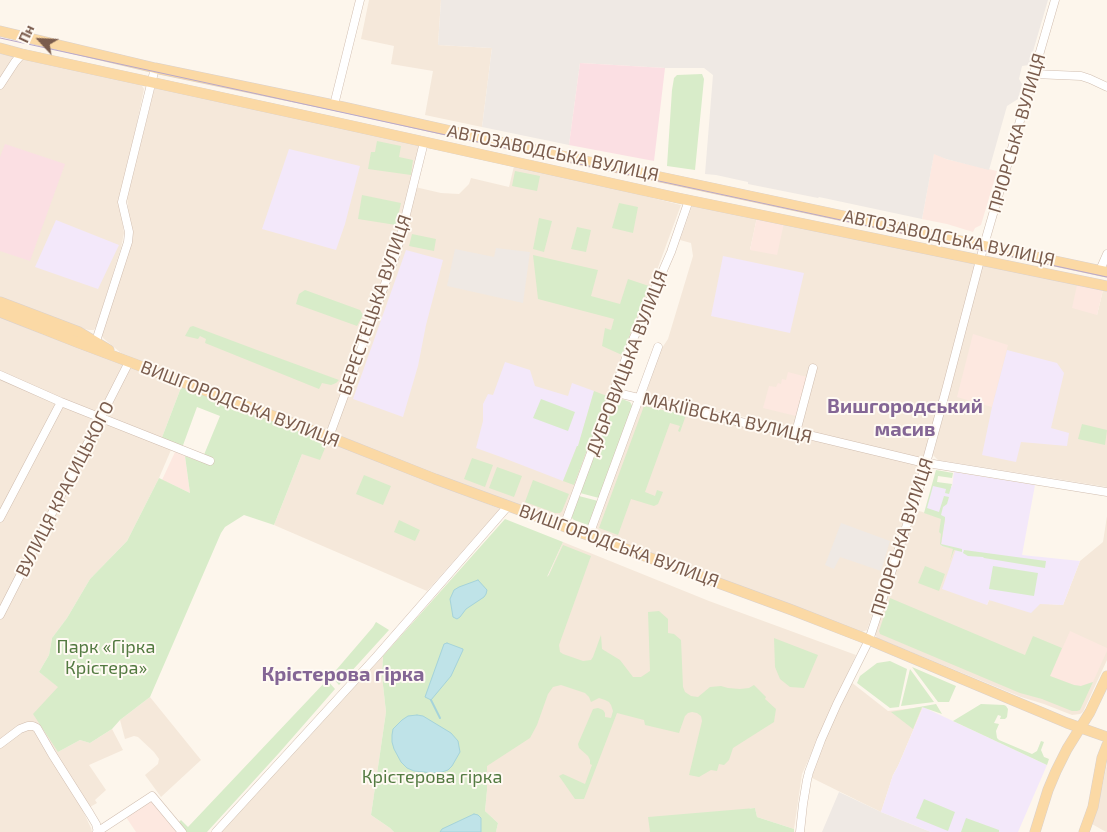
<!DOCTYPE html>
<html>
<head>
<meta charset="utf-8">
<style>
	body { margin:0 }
	#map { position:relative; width:1107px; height:832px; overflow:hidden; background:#fdf6ec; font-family:"Exo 2",sans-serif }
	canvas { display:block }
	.north { position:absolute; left:15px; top:15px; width:50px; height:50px; -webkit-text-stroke:4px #fffaf3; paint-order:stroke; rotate:295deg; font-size:14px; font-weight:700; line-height:20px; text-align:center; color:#7a5c4d }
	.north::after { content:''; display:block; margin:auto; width:18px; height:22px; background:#7a5c4d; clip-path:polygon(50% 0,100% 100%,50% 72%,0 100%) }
</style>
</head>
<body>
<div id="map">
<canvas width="1107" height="832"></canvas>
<div class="north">Пн</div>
</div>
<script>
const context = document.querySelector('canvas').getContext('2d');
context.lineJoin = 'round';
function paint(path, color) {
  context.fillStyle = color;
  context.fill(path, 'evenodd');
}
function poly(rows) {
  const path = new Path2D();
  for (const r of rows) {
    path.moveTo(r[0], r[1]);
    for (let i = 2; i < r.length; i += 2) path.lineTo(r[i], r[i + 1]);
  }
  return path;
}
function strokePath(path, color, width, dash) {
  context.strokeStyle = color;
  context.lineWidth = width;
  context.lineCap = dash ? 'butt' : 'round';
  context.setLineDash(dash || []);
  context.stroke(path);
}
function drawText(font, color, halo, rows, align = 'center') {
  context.font = font + ' "Exo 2",sans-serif';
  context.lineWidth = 4;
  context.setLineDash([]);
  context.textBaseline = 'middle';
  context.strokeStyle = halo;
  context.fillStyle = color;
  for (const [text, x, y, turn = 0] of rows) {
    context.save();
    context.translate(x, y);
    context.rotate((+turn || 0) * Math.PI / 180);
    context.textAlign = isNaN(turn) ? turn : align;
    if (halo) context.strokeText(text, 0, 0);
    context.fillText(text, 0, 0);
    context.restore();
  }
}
paint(poly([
	[369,0,441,0,438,45,492,48,482,127,425,115,433,71,391,64,394,46,361,39],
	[0,51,136,82,142,86,144,89,120,205,124,233,121,248,97,325,94,330,89,330,80,328,0,298],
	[156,87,418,144,421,149,395,250,329,427,327,431,323,432,121,353,103,338,101,334,131,235,127,197,154,90],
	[516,164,681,205,566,517,558,520,339,438,336,434,335,431,364,349,392,277,415,187,441,193,459,194,469,184,471,178,509,187,514,166],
	[693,203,757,217,750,250,784,223,974,263,975,267,924,459,791,427,647,396,646,393,660,351,668,339,693,256,691,243,680,240],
	[986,265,1077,285,1097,315,1103,290,1107,291,1107,487,938,460,933,455,981,269,983,266],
	[0,317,44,335,123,364,109,394,115,397,129,370,134,367,182,385,161,440,139,436,171,450,159,478,127,541,90,579,67,618,52,638,49,655,39,672,58,686,58,752,80,740,90,743,112,729,123,750,89,765,106,790,95,800,97,803,83,811,91,828,92,832,0,832,0,620,5,613,0,608],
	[642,404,795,436,918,465,921,468,867,630,862,632,593,533],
	[328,441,500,509,427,591,274,525,302,454],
	[916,510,945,519,956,549,987,605,989,600,1063,605,1080,561,1103,542,1107,516,1107,660,1083,712,1080,714,1072,715,1044,704,1021,697,877,638,875,634,876,629],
	[563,542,709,601,856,655,802,774,794,829,757,817,755,808,750,808,741,832,496,832,498,823,485,811,487,790,456,695,458,683,500,610,548,576],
	[383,656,382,676,386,712,371,815,390,828,394,832,222,832],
	[851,682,888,711,923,707,898,766,893,775,881,812,812,778,814,767,828,732],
	[150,697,201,760,161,797,145,775,158,764,159,759,154,752,138,737,134,736,125,739,120,720],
	[1107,764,1107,832,1106,832,1092,824,1096,813,1101,792]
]), '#f5e8da');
paint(poly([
	[934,153,946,159,997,171,981,225,975,228,973,232,947,224,922,219],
	[757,217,784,223,777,255,750,250],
	[1077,285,1103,290,1097,315,1072,308],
	[973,334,1008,345,992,407,957,397],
	[788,372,807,377,796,416,763,408,769,386,776,387,778,383,781,384,782,379,786,380],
	[175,452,185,456,190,493,162,480],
	[1070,631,1107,648,1107,651,1093,682,1081,686,1074,685,1050,676],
	[148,801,153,801,180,832,136,832,126,817]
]), '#fde8e0');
paint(poly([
	[441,0,1048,0,1029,65,1022,66,1019,79,1022,84,1018,99,1007,106,989,170,946,159,934,154,922,219,819,197,818,198,748,184,748,182,716,175,705,174,713,75,704,68,665,68,580,63,569,145,482,127,492,48,438,45],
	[496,248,530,252,523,303,447,286,455,249,494,257],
	[841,523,890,541,881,571,840,557,834,569,825,565],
	[839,792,881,812,931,832,822,832]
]), '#efe9e4');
paint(poly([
	[289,149,360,166,345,224,336,250,262,229],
	[56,220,119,245,98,289,35,267],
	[406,250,443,260,426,325,418,366,403,417,353,399],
	[723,256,804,273,790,333,711,316],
	[1007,350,1057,363,1064,373,1051,428,1069,433,1067,446,1021,442,1016,462,982,455,992,407],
	[505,362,530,370,535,386,568,396,572,383,594,391,578,447,577,446,563,481,501,457,476,448,483,421,483,404,488,394,493,395],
	[954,472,1035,485,1022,555,1080,561,1063,605,1040,604,1031,613,989,600,987,605,942,589,956,549,941,546,945,519,925,512,933,484,952,487],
	[923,707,1047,765,1018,832,931,832,881,812,893,775,898,766]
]), '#f3e8fa');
paint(poly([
	[580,63,665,68,654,161,569,145],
	[5,144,65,164,30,261,0,251,0,157]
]), '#fbdfe3');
paint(poly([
	[702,74,704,79,695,170,667,166,672,90,674,78,677,75],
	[377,141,401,146,399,157,413,160,411,175,368,169,371,152,375,152],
	[515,171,540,176,537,191,512,186],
	[362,195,401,203,396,225,358,219],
	[619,203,638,207,633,233,612,228],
	[539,218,552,221,544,252,533,249],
	[577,227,591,230,586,252,571,249],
	[412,234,436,239,434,251,409,246],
	[533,255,598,270,591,296,620,304,628,279,649,286,622,355,602,346,605,328,611,330,614,319,538,299],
	[305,290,360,310,363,315,357,326,296,304,299,294],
	[193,326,257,350,339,380,336,383,331,385,322,383,319,389,205,343,206,339,200,336,198,339,185,336,190,327],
	[182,385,328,441,320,460,302,454,274,525,244,515,225,527,221,533,150,697,120,720,112,729,90,743,80,740,58,752,33,714,58,687,39,672,49,655,52,638,67,618,90,579,127,541,159,478,190,493,185,456,201,462,220,416,197,407,182,448,161,440],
	[594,391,607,396,574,485,563,481,577,446,578,446],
	[541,399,575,412,568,431,533,418],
	[618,399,622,399,630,402,633,407,599,498,580,493,614,403],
	[644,406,686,415,680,432,678,431,680,426,670,423,645,492,655,496,657,490,663,492,658,504,654,506,631,499,618,535,599,528],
	[1082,424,1107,430,1105,445,1078,439],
	[472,458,493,465,485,487,464,479],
	[497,467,522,476,514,497,489,488],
	[936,470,953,473,952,478,938,476,937,482,952,484,949,494,945,493,946,489,933,486,927,508,939,512,944,496,949,497,947,504,943,507,941,515,945,517,945,519,941,544,962,549,962,552,954,550,950,561,953,549,942,546,940,544,941,534,939,532,941,519,924,513],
	[364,475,391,486,383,505,356,494],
	[533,480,569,494,562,511,560,513,555,513,525,502],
	[579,496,598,501,590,523,588,525,574,520,571,517],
	[505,519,563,542,547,577,549,575,563,545,591,556,559,645,560,652,563,654,583,661,591,660,593,657,601,635,602,649,620,660,633,677,641,677,650,671,648,612,659,611,668,619,668,633,674,634,681,640,683,687,685,692,691,696,698,697,710,687,721,686,728,688,740,689,749,688,754,685,766,697,765,699,776,709,774,722,733,748,729,760,724,765,719,764,717,771,711,770,699,777,689,775,702,721,701,716,697,713,692,712,688,713,685,716,679,733,645,725,644,720,617,713,584,799,575,799,559,776,563,774,585,784,592,765,590,764,590,760,588,756,579,748,578,744,593,709,598,708,603,710,605,713,605,717,611,718,613,711,611,705,609,702,605,700,599,698,591,702,589,697,585,693,561,685,553,687,548,694,537,725,530,738,487,766,487,790,485,811,498,823,496,832,394,832,390,828,371,815,386,712,382,676,383,656],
	[399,520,420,530,415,541,394,532],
	[964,550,1046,561,1045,568,984,558,983,557,968,556,963,553],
	[925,566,945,574,939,591,918,583],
	[993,566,1038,573,1034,596,989,589],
	[890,598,1025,655,1033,636,1062,648,1050,676,1074,685,1081,686,1093,682,1080,710,1077,711,1072,711,1042,699,1020,693,880,634,879,631],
	[376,622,389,630,339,685,331,676,373,627],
	[774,638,818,655,804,688,790,687,780,679,775,667],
	[890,661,907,669,899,707,890,708,857,683,860,676,877,663],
	[912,667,956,686,949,702,938,702],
	[910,669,934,702,901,706],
	[327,680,335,689,279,753,207,832,186,832,178,823,181,820,188,827],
	[936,704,942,714,922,707,913,729,891,712],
	[981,704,1004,705,1006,706,1008,709,1007,717,1005,719,1000,719,1001,716,998,715,994,723,999,724,996,731,997,738,999,740,1032,754,1037,751,1041,741,1044,742,1041,750,1044,757,1049,759,1047,765,953,721],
	[924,799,955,812,948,831,916,818],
	[755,808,757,817,794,829,794,832,650,832,648,817],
	[966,818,999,830,999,832,961,832]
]), '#d8ecc9');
const water = poly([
	[478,580,487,590,486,594,484,597,466,609,460,617,457,619,453,617,450,599,454,590,459,587,478,580],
	[447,643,463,649,463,650,451,676,431,700,425,697,444,644,447,643],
	[417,715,423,716,451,733,458,741,460,752,452,766,448,770,442,772,433,773,414,771,407,768,401,762,394,749,392,742,392,735,393,729,402,720,408,716,417,715],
	[474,814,478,815,481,818,481,832,440,832,442,829,474,814]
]);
paint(water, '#bfe3e8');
strokePath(water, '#a5d3da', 1);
strokePath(poly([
	[431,700,440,718]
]), '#a5d3da', 2);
const minor = poly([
	[1034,74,1081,76,1090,79,1107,87],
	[0,85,15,62,22,54],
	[334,105,360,0],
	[1100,270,1107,254],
	[96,341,128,242,129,232,122,202,155,68],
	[0,375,61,402,210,461],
	[613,392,762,427,796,432,921,462,1107,492],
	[796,432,813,368],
	[329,437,397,251,424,142],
	[0,518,61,402],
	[564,526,632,342,671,252,689,200],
	[589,535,658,347],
	[0,615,129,362],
	[0,744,20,729,28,726,33,726,37,728,52,754,90,814,96,824,98,832],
	[97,832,152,796,182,832],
	[216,832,377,656,508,506],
	[800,832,803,804,807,780,809,772,821,740,837,704,869,640,920,485,946,390,984,245,1055,0]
]);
const major = poly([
	[0,31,155,68,343,107,585,161,1107,272],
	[0,48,22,54,339,123,678,198,1107,286],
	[0,302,79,332,109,350],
	[0,312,79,343,329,437,435,479,792,610,869,640,1067,723,1107,737],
	[1035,832,1048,790,1056,771,1067,749,1090,712,1107,676],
	[1084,832,1093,807,1102,758,1107,745]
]);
strokePath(minor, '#d1beb0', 9);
strokePath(major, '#dad1cd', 11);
strokePath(minor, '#fff', 8);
strokePath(major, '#fbd9a5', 10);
strokePath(poly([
	[0,38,584,165,1107,277]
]), '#b9a8c9', 1);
drawText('18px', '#7a5c4d', '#fffaf3', [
	["ПРІОРСЬКА ВУЛИЦЯ",1017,133,-74],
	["АВТОЗАВОДСЬКА ВУЛИЦЯ",553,153,12],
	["АВТОЗАВОДСЬКА ВУЛИЦЯ",949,238,12],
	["БЕРЕСТЕЦЬКА ВУЛИЦЯ",375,305,-71],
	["ДУБРОВИЦЬКА ВУЛИЦЯ",627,363,-69],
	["ВИШГОРОДСЬКА ВУЛИЦЯ",240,404,21],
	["МАКІЇВСЬКА ВУЛИЦЯ",727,418,13],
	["ВУЛИЦЯ КРАСИЦЬКОГО",65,489,-63],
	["ПРІОРСЬКА ВУЛИЦЯ",902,537,-72],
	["ВИШГОРОДСЬКА ВУЛИЦЯ",619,546,20]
]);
drawText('18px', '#537a41', '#fffaf3', [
	["Парк «Гірка",106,647],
	["Крістера»",106,668],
	["Крістерова гірка",432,777]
]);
drawText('bold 20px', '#846695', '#fffaf3', [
	["Вишгородський",905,406],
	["масив",905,429],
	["Крістерова гірка",343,674]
]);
</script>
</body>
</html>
